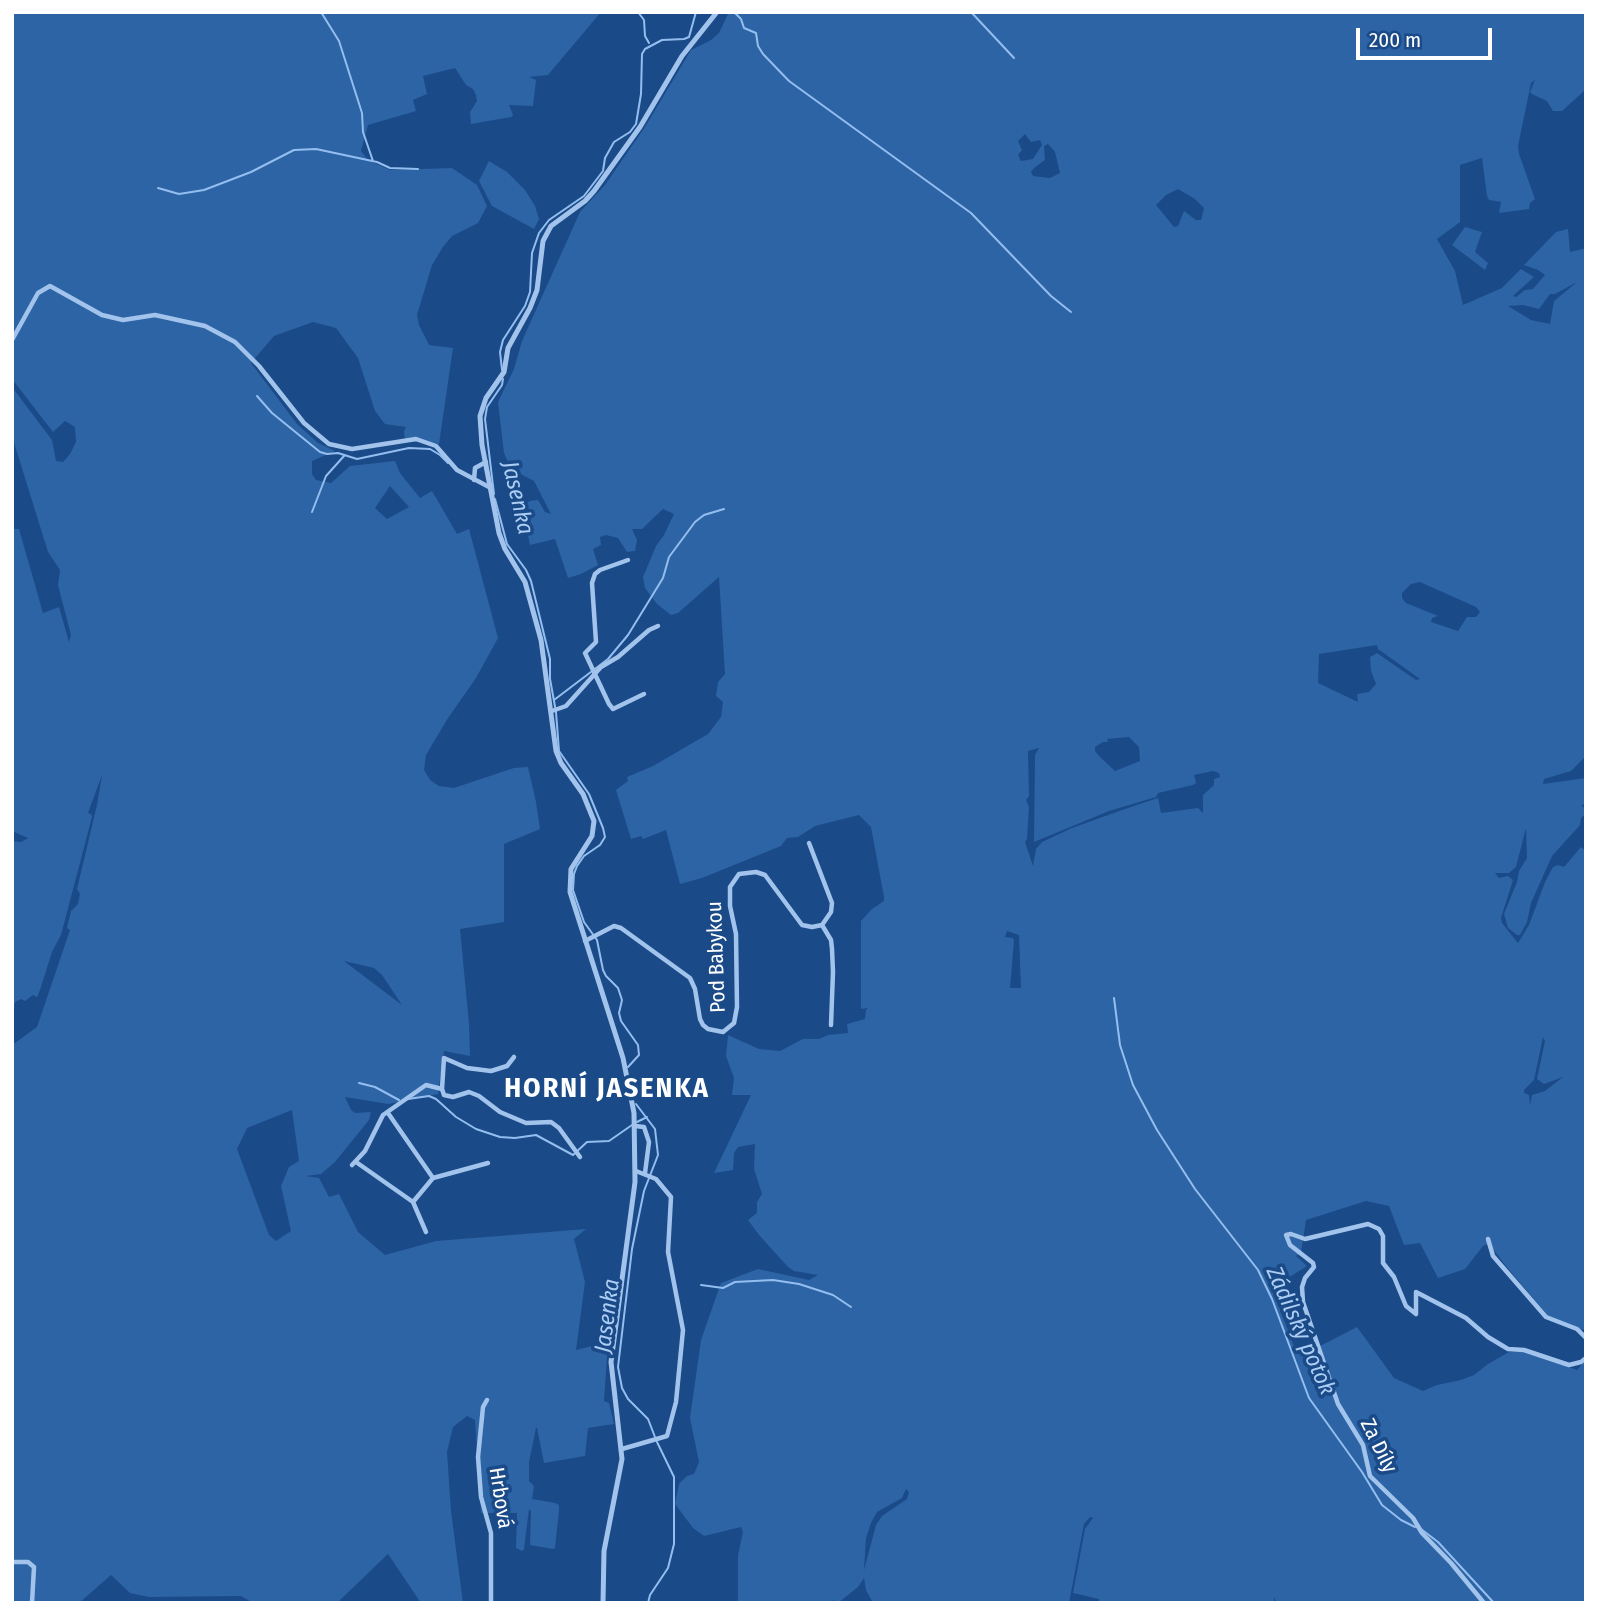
<!DOCTYPE html>
<html>
<head>
<meta charset="utf-8">
<style>
	body { margin:0 }
	#map { position:relative; width:1598px; height:1615px; overflow:hidden; background:#1a4a87; font-family:"Fira Sans Condensed",sans-serif }
	canvas { display:block }
	.frame { position:absolute; inset:0; border:14px solid #fff; pointer-events:none }
	.scale { position:absolute; left:1356px; top:28px; width:136px; height:32px; box-sizing:border-box; border:4px solid #fff; border-top:0; padding-left:9px; font-size:21px; line-height:24px; white-space:nowrap; color:#fff; -webkit-text-stroke:5px #1a4a87; paint-order:stroke }
</style>
</head>
<body>
<div id="map">
<canvas width="1598" height="1615"></canvas>
<div class="frame"></div>
<div class="scale">200 m</div>
</div>
<script>
const context = document.querySelector('canvas').getContext('2d');
context.lineJoin = 'round';
function paint(path, color) {
  context.fillStyle = color;
  context.fill(path, 'evenodd');
}
function poly(rows) {
  const path = new Path2D();
  for (const r of rows) {
    path.moveTo(r[0], r[1]);
    for (let i = 2; i < r.length; i += 2) path.lineTo(r[i], r[i + 1]);
  }
  return path;
}
function strokePath(path, color, width, dash) {
  context.strokeStyle = color;
  context.lineWidth = width;
  context.lineCap = dash ? 'butt' : 'round';
  context.setLineDash(dash || []);
  context.stroke(path);
}
function drawText(font, color, halo, rows, align = 'center') {
  context.font = font + ' "Fira Sans Condensed",sans-serif';
  context.lineWidth = 7;
  context.setLineDash([]);
  context.textBaseline = 'middle';
  context.strokeStyle = halo;
  context.fillStyle = color;
  for (const [text, x, y, turn = 0] of rows) {
    context.save();
    context.translate(x, y);
    context.rotate((+turn || 0) * Math.PI / 180);
    context.textAlign = isNaN(turn) ? turn : align;
    if (halo) context.strokeText(text, 0, 0);
    context.fillText(text, 0, 0);
    context.restore();
  }
}
paint(poly([
	[12,12,601,12,548,75,529,77,536,80,533,106,509,105,513,115,511,117,471,124,470,112,477,101,476,95,473,89,466,85,455,68,423,76,427,94,413,100,416,111,368,125,361,151,368,160,390,170,452,168,477,185,487,206,478,223,452,236,443,247,432,265,417,315,419,325,429,345,453,348,439,444,405,440,404,431,406,427,385,424,375,411,358,358,336,328,313,322,274,336,251,363,297,424,318,443,335,451,312,461,312,474,316,480,331,483,350,466,395,461,400,473,420,498,432,491,457,534,469,529,498,638,476,678,448,718,426,755,424,770,430,780,439,786,454,788,514,768,528,767,536,802,540,829,504,844,504,922,460,929,469,1024,470,1056,444,1051,438,1094,388,1104,345,1097,351,1110,355,1113,371,1112,369,1120,335,1162,321,1174,306,1176,319,1178,329,1197,339,1194,358,1232,385,1255,436,1241,586,1229,574,1239,585,1282,576,1350,608,1342,604,1401,609,1403,614,1424,588,1428,585,1456,544,1463,537,1428,536,1428,529,1462,529,1481,534,1486,532,1499,555,1503,559,1505,559,1510,555,1548,553,1549,530,1545,531,1511,529,1509,524,1549,522,1551,516,1548,517,1513,481,1513,475,1420,467,1416,453,1427,447,1452,451,1511,463,1603,421,1603,388,1554,337,1603,253,1603,241,1596,149,1597,130,1593,111,1575,79,1603,12,1603,12,1045,37,1027,70,930,67,928,71,911,78,904,80,894,77,889,97,805,102,775,88,813,91,814,92,817,61,935,52,952,40,990,37,997,33,995,25,1001,21,999,15,1002,12,1012,12,841,21,842,28,838,12,831,12,529,19,529,43,613,59,607,69,642,71,635,58,585,60,570,48,552,12,436,12,387,52,440,56,461,63,462,70,454,76,442,75,427,65,421,53,432,12,379],
	[390,486,409,507,387,519,375,508],
	[344,961,374,968,382,975,402,1005],
	[292,1110,299,1161,289,1167,281,1186,291,1231,276,1241,269,1235,237,1149,247,1128],
	[734,12,1586,12,1586,85,1583,92,1562,111,1553,111,1547,101,1532,94,1530,92,1535,80,1531,83,1518,146,1519,154,1535,199,1530,203,1529,209,1499,213,1501,202,1489,200,1487,196,1482,158,1460,165,1460,222,1437,239,1455,271,1463,305,1502,288,1521,269,1534,277,1513,296,1516,297,1525,290,1533,289,1545,275,1538,270,1524,265,1556,232,1568,229,1570,252,1586,248,1586,597,1584,601,1586,602,1586,756,1571,771,1544,779,1543,784,1586,778,1586,803,1581,806,1586,808,1586,814,1581,818,1580,825,1552,856,1531,903,1527,922,1520,935,1517,935,1508,928,1504,914,1517,882,1519,871,1527,858,1526,828,1516,867,1509,873,1495,873,1499,878,1508,876,1513,880,1501,918,1502,923,1518,943,1529,925,1545,882,1553,867,1558,865,1564,867,1581,847,1586,851,1586,1329,1580,1330,1548,1316,1506,1266,1493,1249,1491,1243,1483,1246,1465,1269,1438,1278,1420,1243,1404,1245,1389,1206,1366,1201,1306,1220,1301,1253,1296,1256,1307,1266,1272,1288,1295,1349,1322,1345,1357,1327,1394,1378,1423,1391,1437,1385,1461,1380,1474,1375,1488,1364,1509,1352,1526,1352,1577,1370,1586,1360,1586,1603,1276,1603,1274,1596,1274,1603,1099,1603,1099,1599,1073,1593,1085,1529,1093,1518,1090,1517,1084,1524,1069,1603,873,1603,866,1590,864,1578,858,1587,838,1603,834,1603,834,1600,829,1603,738,1603,738,1555,743,1532,741,1527,704,1536,693,1528,675,1504,679,1484,687,1476,694,1474,699,1462,690,1418,701,1340,721,1283,758,1269,809,1280,818,1275,794,1271,788,1267,759,1235,748,1220,757,1213,757,1202,762,1194,754,1169,755,1144,738,1147,734,1153,733,1170,714,1173,751,1095,732,1095,734,1078,726,1056,728,1035,759,1049,780,1051,803,1039,819,1039,828,1035,848,1033,847,1024,865,1019,866,1010,868,1008,861,1009,861,921,872,909,884,901,884,897,871,827,859,815,815,826,798,837,787,838,781,846,702,878,680,884,666,830,643,839,641,836,631,839,616,790,628,781,627,777,653,766,708,734,721,717,723,702,716,696,718,682,725,674,719,577,678,613,671,615,657,604,645,588,643,577,656,546,664,535,674,514,663,509,642,529,632,529,637,540,635,551,627,552,618,538,606,535,600,537,601,545,593,549,598,565,581,574,568,578,555,539,530,545,522,506,530,501,538,500,545,512,551,514,534,481,511,469,504,453,498,402,514,369,522,341,580,212,605,185,645,127,691,50,711,40,719,33,728,14],
	[1025,134,1031,142,1040,140,1042,145,1033,159,1021,161,1018,155,1022,150,1018,141],
	[1048,144,1055,152,1060,173,1050,178,1033,176,1031,172,1034,168,1045,160,1044,146],
	[1178,189,1195,199,1204,208,1201,220,1196,220,1184,211,1178,226,1174,227,1156,205,1166,195],
	[1577,282,1554,301,1550,324,1531,320,1508,306,1523,305,1539,309,1550,294,1555,294],
	[1420,582,1476,607,1480,612,1476,617,1467,617,1458,631,1431,622,1432,618,1438,616,1406,603,1402,598,1402,593,1411,584],
	[1377,645,1378,649,1420,679,1416,680,1377,653,1370,657,1371,671,1376,684,1369,692,1357,694,1358,702,1318,683,1319,654],
	[1129,737,1139,747,1140,761,1115,771,1100,757,1095,751,1095,747,1103,742,1108,742,1107,739],
	[1039,748,1035,755,1034,842,1109,811,1156,797,1158,793,1193,785,1196,783,1194,775,1213,771,1219,773,1220,777,1214,779,1214,785,1203,795,1203,813,1198,808,1161,813,1158,798,1125,809,1072,828,1042,842,1036,849,1033,866,1025,842,1027,839,1029,807,1026,800,1029,796,1028,751],
	[1007,931,1019,935,1021,988,1010,988,1014,941,1013,938,1005,937],
	[1543,1037,1545,1041,1537,1079,1544,1084,1563,1077,1545,1091,1532,1095,1530,1105,1529,1095,1524,1093,1524,1090,1534,1080],
	[906,1489,909,1492,907,1499,882,1516,876,1525,864,1570,866,1538,871,1523,877,1512,902,1498],
	[489,161,507,172,525,190,535,206,539,219,534,229,492,206,479,181],
	[1465,227,1482,232,1475,252,1488,263,1485,270,1452,245]
]), '#2d64a5');
strokePath(poly([
	[321,12,339,41,362,113,363,132,373,161],
	[638,12,644,20,645,36,649,43],
	[734,12,741,19,744,28,756,33,758,46,763,54,789,81,971,213,1051,296,1071,312],
	[971,12,1014,58],
	[158,188,179,194,204,190,251,172,294,150,316,149,377,162,390,168,418,169],
	[502,370,500,352,503,340,525,306,530,292,532,253,539,233,549,220,584,196,603,171,605,158,614,142,630,132,636,124,641,94,642,54,645,49,662,40,684,39,689,37,696,12],
	[257,396,272,413,320,452,327,454,338,453,357,459,409,448,430,449,440,455,448,463],
	[494,494,485,419,487,407,502,385,503,379],
	[495,499,507,544,526,570,531,581,550,659,550,679,556,712,559,751,589,794,603,828,605,837,600,845,584,856,577,866,574,874,573,890,584,922,597,940,603,970,606,976,618,988,622,1000,619,1013,621,1021,638,1045,639,1055,628,1067],
	[312,512,326,476,344,456],
	[554,700,608,659,628,635,663,578,669,557,695,522,704,515,724,509],
	[1114,998,1120,1045,1133,1085,1157,1130,1195,1189,1258,1270,1272,1299,1309,1398,1362,1472,1382,1505,1401,1520,1415,1527],
	[359,1083,375,1087,399,1100],
	[408,1099,429,1096,436,1099,456,1117,476,1129,500,1137,515,1138,536,1135,573,1155,587,1142,609,1141,632,1125],
	[636,1104,655,1129,658,1155,644,1191,632,1249,618,1367,622,1388,628,1399,648,1419,655,1437],
	[637,1122,647,1117],
	[701,1285,723,1288,735,1282,773,1280,799,1284,833,1295,851,1307],
	[1421,1529,1438,1542,1494,1603],
	[648,1603,650,1595,668,1568,674,1544,674,1477,657,1442]
]), '#94beef', 2);
strokePath(poly([
	[12,340,38,293,50,286,102,315,123,320,155,315,205,326,235,342,259,366,304,423,329,444,352,449,416,439,436,446,457,470,489,487],
	[474,480,475,468,486,462],
	[628,560,600,570,595,574,592,583,596,642,585,653,609,704,613,709,644,694],
	[552,711,566,706,601,667,618,657,649,630,658,626],
	[822,925,831,940,832,949,833,972,831,1025],
	[585,941,614,926,621,928,690,978,695,989,700,1019,703,1025,708,1029,723,1032,734,1023,737,1007,736,934,730,906,730,887,739,874,756,872,765,875,802,925,812,927,822,925,831,912,832,903,809,843],
	[442,1089,444,1095,453,1097,469,1092,479,1096,500,1112,526,1123,551,1122,559,1128,580,1157],
	[388,1113,433,1178],
	[635,1126,644,1127,649,1142,645,1173],
	[356,1162,413,1202],
	[352,1165,365,1151,383,1115,426,1085,442,1089,444,1058,467,1068,491,1071,507,1066,514,1057],
	[426,1232,413,1202,433,1178,488,1163],
	[1488,1239,1493,1256,1546,1317,1577,1329,1586,1338],
	[487,1400,483,1407,478,1457,481,1497,491,1533,491,1603],
	[622,1449,667,1436,676,1402,683,1330,668,1252,671,1197,656,1179,636,1171],
	[12,1562,28,1562,34,1567,32,1603],
	[1484,1603,1451,1563,1422,1533,1413,1518,1370,1476,1363,1445,1338,1404,1303,1302,1302,1287,1305,1278,1314,1267,1313,1263,1290,1245,1286,1235,1291,1234,1305,1239,1368,1224,1379,1229,1383,1236,1383,1263,1394,1277,1406,1306,1416,1314,1416,1292,1466,1318,1488,1337,1508,1349,1524,1350,1569,1365,1581,1362,1586,1358]
]), '#a2c4ec', 4.5);
strokePath(poly([
	[603,1603,604,1551,622,1459,611,1362,635,1182,634,1113,623,1058,570,892,571,869,592,836,594,821,583,794,561,763,556,751,541,640,525,582,505,549,499,533,482,445,480,416,486,398,504,372,508,348,530,308,537,290,543,241,551,226,585,201,594,191,640,127,682,56,717,12]
]), '#a2c4ec', 5);
drawText('21px', '#fff', '#1a4a87', [
	["Pod Babykou",717,957,-92],
	["Za Díly",1378,1446,64],
	["Hrbová",500,1498,81]
]);
drawText('italic 23px', '#adcef4', '#1a4a87', [
	["Jasenka",517,498,77],
	["Jasenka",608,1316,-83],
	["Zádilský potok",1300,1331,66]
]);
context.letterSpacing = '2px';
drawText('bold 28px', '#fff', '#1a4a87', [
	["HORNÍ JASENKA",607,1089]
]);
context.letterSpacing = '0px';
</script>
</body>
</html>
